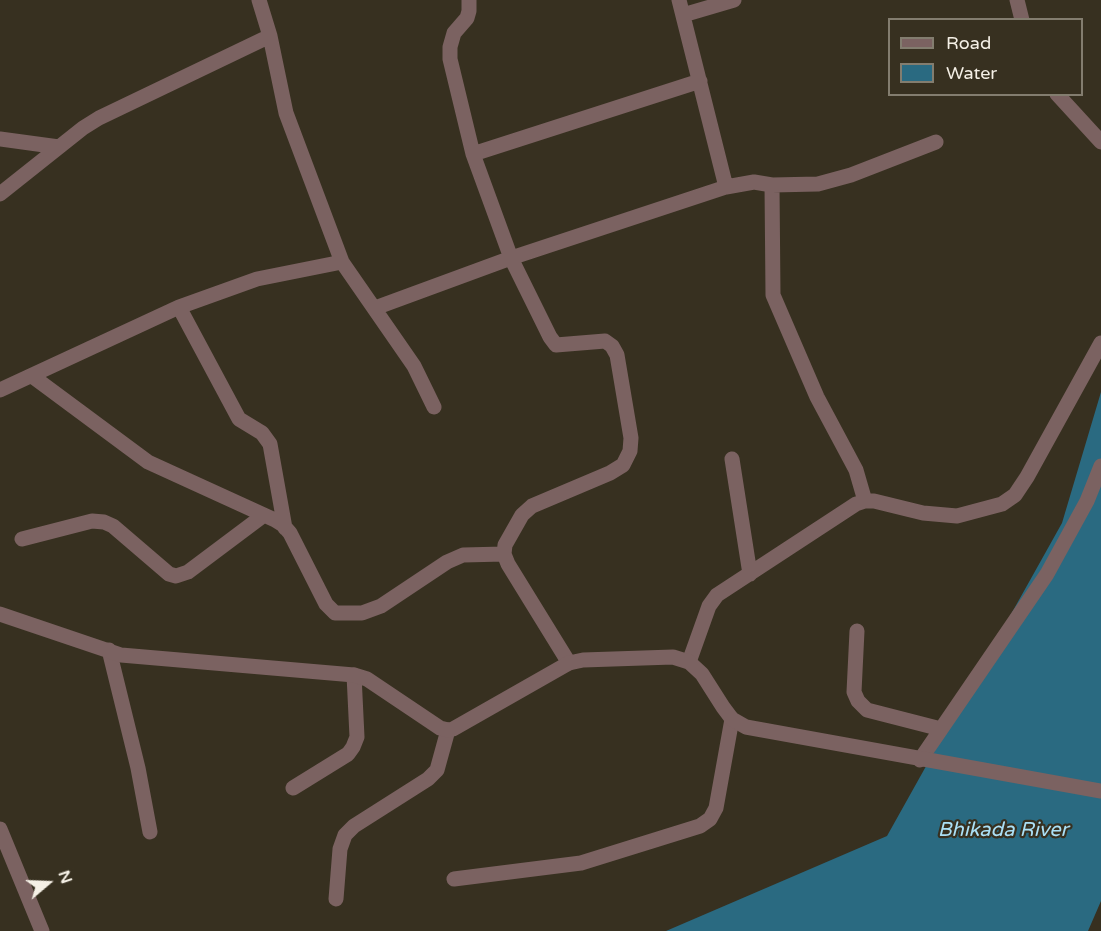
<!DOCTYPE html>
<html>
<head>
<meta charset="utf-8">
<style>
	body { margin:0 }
	#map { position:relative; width:1101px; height:931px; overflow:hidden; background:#373020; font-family:"Varela Round",sans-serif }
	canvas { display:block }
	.legend { position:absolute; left:888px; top:18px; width:195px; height:78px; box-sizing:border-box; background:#373020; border:2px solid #837d6f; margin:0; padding:8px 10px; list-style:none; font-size:18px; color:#f5f0e6 }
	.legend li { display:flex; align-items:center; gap:12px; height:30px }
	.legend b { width:30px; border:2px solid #837d6f }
	.north { position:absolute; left:18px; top:853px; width:60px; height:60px; -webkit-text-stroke:4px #373020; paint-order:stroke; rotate:71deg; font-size:16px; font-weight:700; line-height:24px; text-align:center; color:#f5f0e6 }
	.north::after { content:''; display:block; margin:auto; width:21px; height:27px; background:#f5f0e6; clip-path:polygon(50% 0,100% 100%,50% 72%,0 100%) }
</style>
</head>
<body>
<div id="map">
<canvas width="1101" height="931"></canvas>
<ul class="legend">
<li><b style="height:8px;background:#7b6261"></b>Road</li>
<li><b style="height:16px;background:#2a6a81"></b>Water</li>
</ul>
<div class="north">N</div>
</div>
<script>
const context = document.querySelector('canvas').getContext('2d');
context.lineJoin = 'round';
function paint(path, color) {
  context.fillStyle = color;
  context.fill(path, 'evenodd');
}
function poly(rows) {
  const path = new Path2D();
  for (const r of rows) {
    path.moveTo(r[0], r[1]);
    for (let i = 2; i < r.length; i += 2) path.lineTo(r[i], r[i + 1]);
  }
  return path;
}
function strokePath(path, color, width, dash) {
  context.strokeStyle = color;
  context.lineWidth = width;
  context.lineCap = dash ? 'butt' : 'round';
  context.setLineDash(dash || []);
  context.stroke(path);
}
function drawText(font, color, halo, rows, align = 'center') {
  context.font = font + ' "Varela Round",sans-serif';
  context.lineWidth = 4.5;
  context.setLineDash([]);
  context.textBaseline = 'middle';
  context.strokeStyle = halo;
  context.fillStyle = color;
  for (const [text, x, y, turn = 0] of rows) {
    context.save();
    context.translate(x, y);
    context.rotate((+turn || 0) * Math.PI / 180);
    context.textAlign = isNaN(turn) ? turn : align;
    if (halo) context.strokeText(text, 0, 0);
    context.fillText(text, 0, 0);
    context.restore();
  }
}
paint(poly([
	[1101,392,1101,901,1088,931,666,931,887,836,1062,523]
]), '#2a6a81');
strokePath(poly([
	[259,0,270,36,286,113,342,262,414,366,434,407],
	[469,0,469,11,467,18,454,33,450,47,450,59,473,154,511,258,550,337,556,345,605,341,612,346,617,355,631,438,630,451,623,465,610,473,532,506,522,515,505,545,504,554,508,564,569,663],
	[679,0,726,187],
	[1017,0,1022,20],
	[683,15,734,0],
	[1057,94,1101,142],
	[0,139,59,147],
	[473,154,700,81],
	[772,185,773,295,817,397,856,470,865,501],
	[0,194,83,128,99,118,270,36],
	[179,307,239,419,262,433,270,444,285,528],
	[375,308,511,258,726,187,754,182,772,185,818,184,851,175,936,142],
	[32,376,148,462,275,520,283,525,290,533,326,604,335,613,362,613,381,606,447,562,463,555,504,554],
	[0,390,179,307,257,279,342,262],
	[732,459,750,574],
	[22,539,92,521,104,522,113,526,169,574,176,576,188,572,264,515],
	[857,631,854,692,858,701,867,710,941,729],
	[109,650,138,768,150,832],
	[689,662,709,606,717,595,856,504,865,501,874,501,923,513,957,516,1002,504,1015,495,1027,477,1101,343],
	[920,760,1047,574,1087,501,1101,466],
	[293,788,348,754,353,747,357,737,354,675],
	[0,829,42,931],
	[454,879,581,863,700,826,710,819,716,808,732,719],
	[336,899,340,849,345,835,354,826,428,779,437,770,448,730]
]), '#7b6261', 15);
strokePath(poly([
	[0,614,121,655,354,675,367,679,440,728,448,730,453,729,569,663,583,660,673,657,689,662,702,674,723,707,732,719,746,727,1101,791]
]), '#7b6261', 15);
drawText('italic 20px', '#abe0f6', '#373020', [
	["Bhikada River",1003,831]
]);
</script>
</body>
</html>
